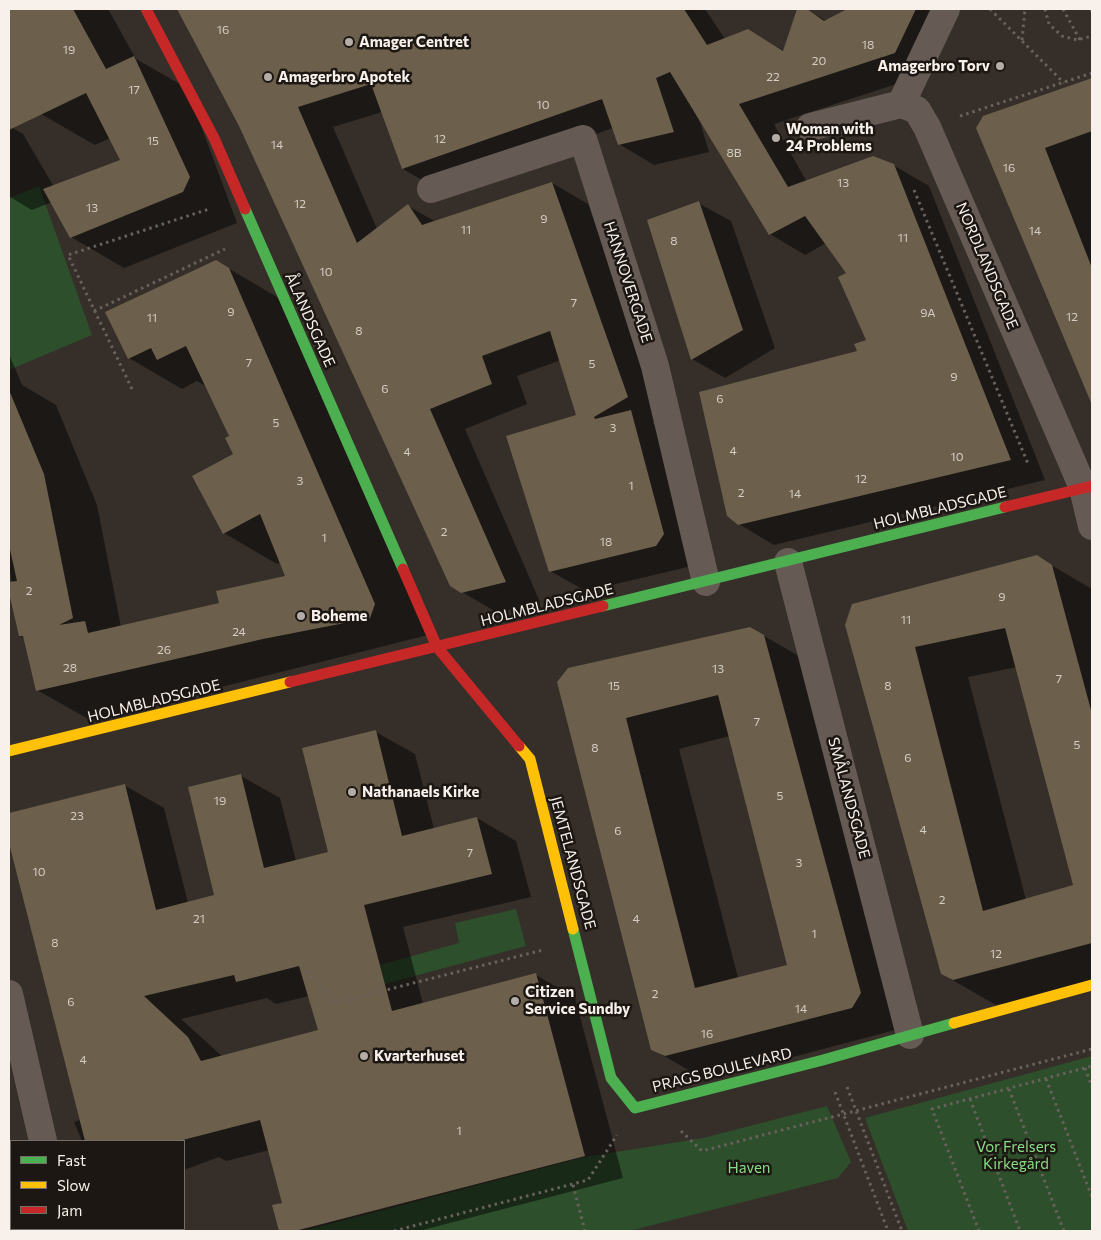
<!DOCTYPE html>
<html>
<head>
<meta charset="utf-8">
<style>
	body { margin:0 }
	#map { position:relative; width:1101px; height:1240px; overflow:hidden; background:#352e29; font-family:Commissioner,sans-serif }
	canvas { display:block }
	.frame { position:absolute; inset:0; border:10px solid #f8f0ea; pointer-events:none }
	.legend { position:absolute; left:10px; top:1140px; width:175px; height:90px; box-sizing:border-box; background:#1c1713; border:1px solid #746e69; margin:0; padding:6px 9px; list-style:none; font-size:15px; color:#f8f0ea }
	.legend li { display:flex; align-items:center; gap:10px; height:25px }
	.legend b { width:25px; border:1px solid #746e69 }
</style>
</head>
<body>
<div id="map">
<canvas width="1101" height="1240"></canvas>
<div class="frame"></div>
<ul class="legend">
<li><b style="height:6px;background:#4caf50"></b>Fast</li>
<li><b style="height:6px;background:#ffc107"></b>Slow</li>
<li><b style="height:6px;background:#c62828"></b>Jam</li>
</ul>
</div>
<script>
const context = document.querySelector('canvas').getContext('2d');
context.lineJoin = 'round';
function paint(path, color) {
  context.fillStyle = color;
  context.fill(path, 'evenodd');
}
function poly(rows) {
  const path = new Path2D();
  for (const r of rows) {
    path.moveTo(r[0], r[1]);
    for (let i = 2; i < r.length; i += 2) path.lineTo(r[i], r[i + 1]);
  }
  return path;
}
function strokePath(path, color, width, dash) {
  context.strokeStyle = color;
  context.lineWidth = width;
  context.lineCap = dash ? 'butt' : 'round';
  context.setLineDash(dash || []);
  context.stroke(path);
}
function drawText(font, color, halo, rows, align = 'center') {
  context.font = font + ' Commissioner,sans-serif';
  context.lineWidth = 5;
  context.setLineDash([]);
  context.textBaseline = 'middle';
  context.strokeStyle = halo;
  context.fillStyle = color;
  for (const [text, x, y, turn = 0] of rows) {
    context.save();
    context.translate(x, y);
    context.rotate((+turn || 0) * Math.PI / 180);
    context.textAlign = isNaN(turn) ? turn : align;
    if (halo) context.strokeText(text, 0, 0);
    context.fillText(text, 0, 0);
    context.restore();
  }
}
paint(poly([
	[39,186,92,335,9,370,9,198],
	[516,909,526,946,385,984,380,965,459,943,455,923],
	[1092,1056,1092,1231,908,1231,865,1118],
	[827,1106,851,1162,838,1178,629,1231,303,1231,585,1157,703,1138]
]), '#2d4f2b');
paint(poly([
	[9,9,108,9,136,59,187,88,237,223,124,268,71,237,52,202,32,210,10,197,9,126,23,134,54,187,122,160,110,138,95,145,41,114,9,53],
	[179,9,705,9,725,39,748,30,784,51,798,9,806,9,840,29,849,9,961,9,930,73,774,124,807,182,893,165,929,186,1045,480,774,545,739,524,868,340,848,274,826,243,805,255,770,234,698,115,709,152,654,165,619,144,613,128,438,189,403,169,382,112,333,127,377,229,408,206,436,222,552,183,588,204,663,417,652,423,666,431,692,566,586,591,550,571,578,415,561,360,517,376,527,404,465,429,540,602,498,613,462,592,240,125],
	[1092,80,1092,403,977,128,984,117],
	[698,203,731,221,775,348,725,378,692,359],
	[216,261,282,300,428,635,90,720,37,690,25,639,20,636,9,588,9,584,12,583,9,567,9,354,22,385,56,405,97,505,121,627,221,604,287,577,281,562,277,564,224,533,234,455,231,437,207,387,197,381,182,389,129,358],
	[1037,557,1092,589,1092,988,996,1005,942,974,853,605],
	[1017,667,1075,886,1026,900,968,677],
	[764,636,818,667,914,1025,706,1080,652,1049,568,669],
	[730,736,789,966,738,978,679,749],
	[376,732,415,754,434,829,477,818,516,841,531,897,403,927,423,1004,536,975,575,998,623,1178,419,1231,280,1231,273,1206,283,1203,269,1150,226,1161,219,1157,184,1170,184,1141,82,1141,74,1122,80,1120,9,837,9,815,124,785,164,808,188,903,215,896,241,776,280,798,296,861,329,853],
	[309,996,319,1031,223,1057,181,1019,267,998,276,1004],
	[9,1138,11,1147,11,1229,33,1229,34,1231,9,1231]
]), '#0007');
paint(poly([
	[9,9,73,9,106,69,134,56,190,177,183,192,70,238,43,189,120,160,86,93,9,130],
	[177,9,684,9,707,45,748,29,783,51,797,9,807,9,824,21,847,9,916,9,895,53,739,104,788,187,873,156,894,164,1011,460,738,525,727,516,699,392,857,351,854,344,866,340,838,277,846,273,805,216,769,235,670,72,656,78,674,132,618,145,602,99,402,169,371,84,298,107,357,243,408,204,422,225,552,182,628,397,594,417,595,419,631,410,664,534,656,546,549,572,506,436,576,415,550,331,482,356,492,384,430,409,506,582,461,593,450,586,239,126],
	[1092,78,1092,131,1045,148,1092,268,1092,405,976,128,983,116],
	[699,201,743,330,691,360,647,220],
	[216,260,229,268,375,604,370,618,263,639,36,691,23,636,19,636,9,593,9,582,17,581,9,545,9,390,44,474,73,618,59,625,85,621,88,633,219,603,216,591,285,576,260,514,223,534,192,476,233,454,225,438,229,436,186,346,157,360,151,348,128,359,105,312],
	[1037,555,1052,565,1092,714,1092,943,953,980,941,974,845,625,852,604],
	[1005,628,1073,885,983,911,915,647],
	[750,627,764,635,861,993,852,1008,665,1056,651,1050,557,682,568,668],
	[718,695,787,965,695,988,626,718],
	[376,730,402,836,477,817,492,874,364,905,392,1011,536,973,585,1156,295,1231,279,1231,272,1205,282,1203,260,1120,179,1141,85,1141,9,843,9,813,125,784,156,910,214,895,188,787,241,774,264,868,328,852,302,748],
	[299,966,318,1030,201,1061,188,1037,144,996,234,975,236,982]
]), '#6c604c');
strokePath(poly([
	[990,9,1064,83],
	[1045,9,1049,24,1062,36,1077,40,1092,36],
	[1063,9,1080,40],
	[1091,9,1092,12],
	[1022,40,1025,9],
	[960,116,1092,73],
	[914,190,1029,466],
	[94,311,225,249],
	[132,389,68,255,209,209],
	[306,971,335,1003,543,950],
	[1085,1068,1092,1087],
	[1046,1079,1092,1197],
	[847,1087,902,1231],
	[1009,1089,1064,1231],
	[835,1092,888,1231],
	[970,1099,1020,1231],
	[681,1131,702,1151,1092,1049],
	[573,1185,585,1231],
	[394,1231,588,1180,617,1135],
	[979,1231,932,1109,1092,1066]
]), '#6a615c', 3, [2.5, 4]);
strokePath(poly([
	[901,104,946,9],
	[810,127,901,104,917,110,927,127,1072,462,1083,488,1092,526],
	[431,189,583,139,655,366,706,582],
	[788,562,910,1035],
	[9,994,43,1141],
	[63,1229,64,1231]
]), '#665b54', 28);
strokePath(poly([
	[245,209,403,569],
	[603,606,1005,507],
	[573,929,611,1078,635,1108,823,1060,954,1023]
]), '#4caf50', 11);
strokePath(poly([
	[519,746,530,759,573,929],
	[9,751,290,682],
	[954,1023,1092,985]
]), '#ffc107', 11);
strokePath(poly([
	[146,9,214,138,245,209],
	[1005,507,1092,486],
	[403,569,437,647,519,746],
	[290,682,603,606]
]), '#c62828', 11);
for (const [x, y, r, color] of [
	[349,42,5,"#b4aca6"],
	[1000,66,5,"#b4aca6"],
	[268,77,5,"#b4aca6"],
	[776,138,5,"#b4aca6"],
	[301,616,5,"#b4aca6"],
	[352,792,5,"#b4aca6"],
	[515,1001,5,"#b4aca6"],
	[364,1056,5,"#b4aca6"]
]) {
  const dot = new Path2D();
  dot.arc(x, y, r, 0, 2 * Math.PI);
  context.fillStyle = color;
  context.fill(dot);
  strokePath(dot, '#1c1713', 2);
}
drawText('12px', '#d5ccc2', null, [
	["16",223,30],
	["18",868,45],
	["19",69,50],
	["20",819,61],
	["22",773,77],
	["17",134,90],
	["10",543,105],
	["12",440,139],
	["15",153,141],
	["14",277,145],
	["8B",734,153],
	["16",1009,168],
	["13",843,183],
	["12",300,204],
	["13",92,208],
	["9",544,219],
	["11",466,230],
	["14",1035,231],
	["11",903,238],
	["8",674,241],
	["10",326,272],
	["7",574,303],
	["9",231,312],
	["9A",928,313],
	["12",1072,317],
	["11",152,318],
	["8",359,331],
	["7",249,363],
	["5",592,364],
	["9",954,377],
	["6",385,389],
	["6",720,399],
	["5",276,423],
	["3",613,428],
	["4",733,451],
	["4",407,452],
	["10",957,457],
	["12",861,479],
	["3",300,481],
	["1",631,486],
	["2",741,493],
	["14",795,494],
	["2",444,532],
	["1",324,538],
	["18",606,542],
	["2",29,591],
	["9",1002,597],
	["11",906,620],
	["24",239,632],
	["26",164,650],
	["28",70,668],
	["13",718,669],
	["7",1059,679],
	["15",614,686],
	["8",888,686],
	["7",757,722],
	["5",1077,745],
	["8",595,748],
	["6",908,758],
	["5",780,796],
	["19",220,801],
	["23",77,816],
	["4",923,830],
	["6",618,831],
	["7",470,853],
	["3",799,863],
	["10",39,872],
	["2",942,900],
	["21",199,919],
	["4",636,919],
	["1",814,934],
	["8",55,943],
	["12",996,954],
	["2",655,994],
	["6",71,1002],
	["14",801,1009],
	["16",707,1034],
	["4",83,1060],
	["1",459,1131]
]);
drawText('bold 15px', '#f8f0ea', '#1c1713', [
	["Amager Centret",359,42],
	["Amagerbro Torv",990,66,"right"],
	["Amagerbro Apotek",278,77],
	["Woman with",786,129],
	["24 Problems",786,146],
	["Boheme",311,616],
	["Nathanaels Kirke",362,792],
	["Citizen",525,992],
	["Service Sundby",525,1009],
	["Kvarterhuset",374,1056]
], 'left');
drawText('15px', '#f8f0ea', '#1c1713', [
	["NORDLANDSGADE",987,266,67],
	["HANNOVERGADE",628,282,72],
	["ÅLANDSGADE",310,320,66],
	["HOLMBLADSGADE",940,508,-14],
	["HOLMBLADSGADE",547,605,-14],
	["HOLMBLADSGADE",154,701,-14],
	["SMÅLANDSGADE",849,798,75],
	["JEMTELANDSGADE",573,863,75],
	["PRAGS BOULEVARD",722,1070,-14]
]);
drawText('15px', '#87dd83', '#1c1713', [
	["Vor Frelsers",1016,1147],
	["Kirkegård",1016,1164],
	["Haven",749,1168]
]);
</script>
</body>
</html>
